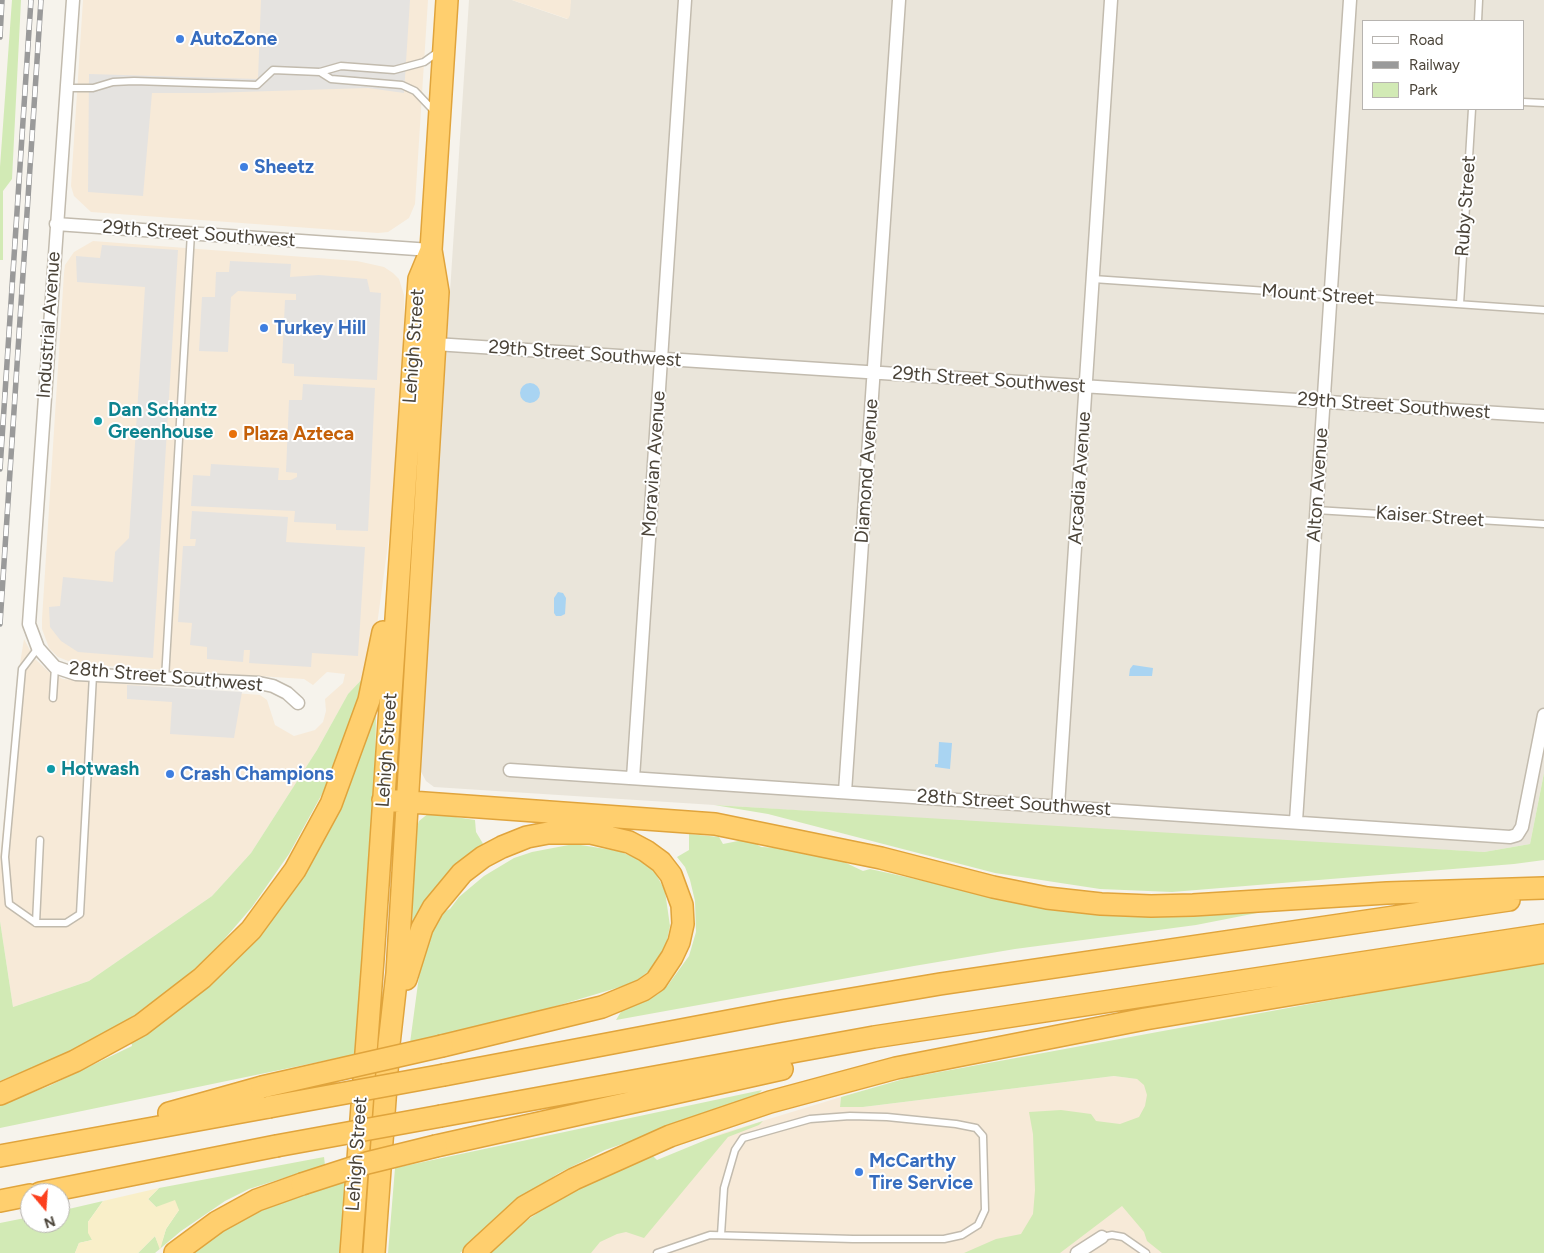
<!DOCTYPE html>
<html>
<head>
<meta charset="utf-8">
<style>
	body { margin:0 }
	#map { position:relative; width:1544px; height:1253px; overflow:hidden; background:#f6f3ec; font-family:Figtree,sans-serif }
	canvas { display:block }
	.legend { position:absolute; left:1362px; top:20px; width:162px; height:90px; box-sizing:border-box; background:#fff; border:1px solid #b7b4b0; margin:0; padding:6px 9px; list-style:none; font-size:15px; color:#4b4439 }
	.legend li { display:flex; align-items:center; gap:10px; height:25px }
	.legend b { width:25px; border:1px solid #b7b4b0 }
	.north { position:absolute; left:20px; top:1183px; width:50px; height:50px; box-sizing:border-box; background:#fff; border:1px solid #b7b4b0; border-radius:50%; rotate:162deg; font-size:14px; font-weight:700; line-height:20px; text-align:center; color:#4b4439 }
	.north::after { content:''; display:block; margin:auto; width:18px; height:22px; background:#fc3f1d; clip-path:polygon(50% 0,100% 100%,50% 72%,0 100%) }
</style>
</head>
<body>
<div id="map">
<canvas width="1544" height="1253"></canvas>
<ul class="legend">
<li><b style="height:6px;background:#fff"></b>Road</li>
<li><b style="height:6px;background:#9a9a9a"></b>Railway</li>
<li><b style="height:14px;background:#d2eab5"></b>Park</li>
</ul>
<div class="north">N</div>
</div>
<script>
const context = document.querySelector('canvas').getContext('2d');
context.lineJoin = 'round';
function paint(path, color) {
  context.fillStyle = color;
  context.fill(path, 'evenodd');
}
function poly(rows) {
  const path = new Path2D();
  for (const r of rows) {
    if (r.length === 3) {
      path.moveTo(r[0] + r[2], r[1]);
      path.arc(r[0], r[1], r[2], 0, 2 * Math.PI);
      continue;
    }
    path.moveTo(r[0], r[1]);
    for (let i = 2; i < r.length; i += 2) path.lineTo(r[i], r[i + 1]);
  }
  return path;
}
function strokePath(path, color, width, dash) {
  context.strokeStyle = color;
  context.lineWidth = width;
  context.lineCap = dash ? 'butt' : 'round';
  context.setLineDash(dash || []);
  context.stroke(path);
}
function drawText(font, color, halo, rows, align = 'center') {
  context.font = font + ' Figtree,sans-serif';
  context.lineWidth = 4;
  context.setLineDash([]);
  context.textBaseline = 'middle';
  context.strokeStyle = halo;
  context.fillStyle = color;
  for (const [text, x, y, turn = 0] of rows) {
    context.save();
    context.translate(x, y);
    context.rotate((+turn || 0) * Math.PI / 180);
    context.textAlign = isNaN(turn) ? turn : align;
    if (halo) context.strokeText(text, 0, 0);
    context.fillText(text, 0, 0);
    context.restore();
  }
}
paint(poly([
	[469,0,512,0,567,19,571,0,1544,0,1544,773,1530,844,1484,852,1275,841,434,787,426,781,419,768],
	[1363,21,1523,21,1523,109,1363,109]
]), '#eae5da');
paint(poly([
	[83,0,428,0,415,204,409,218,388,232,378,233,91,212,74,196,71,186],
	[512,0,571,0,570,15,568,19],
	[93,241,357,261,384,267,393,273,399,279,404,295,405,342,393,507,377,625,366,675,348,694,317,750,251,853,212,896,89,981,13,1007,0,921,0,858,18,676,24,639,34,658,49,672,63,679,260,695,267,700,275,725,294,736,315,730,323,722,326,711,325,699,343,683,345,674,327,672,313,685,304,679,76,664,58,657,49,648,42,629,42,619,64,273,65,265,74,252],
	[1114,1076,1137,1079,1544,1253,545,1253,708,1139,723,1133,841,1097,840,1107,863,1107]
]), '#f7ead8');
paint(poly([
	[12,0,21,0,12,179,3,191,3,260,0,260,0,167],
	[366,675,348,738,322,794,289,854,252,907,215,950,187,976,125,1022,76,1049,0,1081,0,921,13,1007,89,981,212,896,251,853,317,750,348,694],
	[376,711,375,797,357,1054,0,1128,0,1105,49,1086,132,1046,131,1041,252,940],
	[1544,773,1544,860,1514,864,1172,892,1100,889,995,873,768,814,714,805,1484,852,1530,844],
	[429,813,475,820,476,832,485,847,412,927,414,835,419,821],
	[689,834,719,837,723,844,743,840,753,842,761,847,781,848,844,862,863,871,870,869,1006,899,1196,914,1257,911,1257,913,1196,925,1015,949,914,966,616,1020,622,1010,658,994,668,985,689,956,696,932,695,901,690,880,685,867,677,857,689,850],
	[574,844,619,851,640,860,655,872,665,891,670,926,666,945,649,971,635,982,620,987,526,1015,410,1043,421,961,437,915,450,909,459,897,484,876,514,858,532,852],
	[1544,961,1544,1253,1162,1253,1147,1241,1144,1232,1122,1206,1060,1253,964,1253,996,1239,1021,1234,1033,1214,1035,1190,1033,1134,1029,1112,1061,1110,1091,1114,1096,1121,1120,1124,1139,1117,1145,1106,1147,1095,1144,1085,1137,1079,1114,1076,863,1107,840,1107,841,1097,907,1078],
	[762,1090,755,1098,605,1150,559,1173,520,1199,460,1253,388,1253,395,1168],
	[763,1121,759,1125,728,1137,644,1238,626,1232,617,1234,600,1242,591,1253,491,1253,523,1223,558,1199,595,1179,652,1155,657,1160,708,1139],
	[324,1157,325,1165,249,1189,225,1201,181,1231,155,1253,138,1253,155,1236,160,1248,166,1229,179,1210,156,1207,148,1199,159,1188],
	[349,1180,340,1253,189,1253,209,1239,273,1203],
	[103,1201,88,1222,92,1240,79,1243,75,1253,0,1253,0,1223,30,1217,30,1223,60,1223,60,1211]
]), '#d2eab5');
paint(poly([
	[159,1188,148,1199,156,1207,175,1200,179,1210,166,1229,160,1250,155,1236,138,1253,75,1253,79,1243,92,1240,88,1233,88,1222,103,1201]
]), '#f9efc9');
paint(poly([
	[261,0,410,0,404,93,368,88,208,93,152,93,143,196,88,192,89,74,258,79],
	[102,245,178,250,153,658,78,652,61,641,50,627,49,607,60,606,63,577,113,582,115,552,129,538,145,287,77,282,76,256,100,258],
	[230,261,291,264,290,277,319,275,367,279,370,292,381,293,377,380,294,376,294,364,282,363,285,300,296,300,296,294,238,291,231,297,228,352,199,351,202,297,215,297,216,272,229,272],
	[303,384,375,388,368,531,336,530,336,524,294,522,295,511,191,506,193,475,210,476,211,464,279,468,278,480,291,480,297,477,297,473,286,472,289,400,302,400],
	[192,511,288,517,286,542,365,547,358,656,312,653,311,667,249,663,250,650,244,650,243,662,207,659,207,647,190,645,192,623,178,622,183,546,195,546,196,539,190,539],
	[127,685,242,692,234,738,170,734,172,702,127,699]
]), '#e5e3e0');
paint(poly([
	[530,393,10],
	[558,592,563,593,566,598,565,614,561,616,556,616,554,613,554,598],
	[1133,665,1153,668,1152,676,1129,676,1130,669],
	[939,742,952,743,950,769,935,767,935,764,938,764]
]), '#a9d4f2');
const lane = poly([
	[1478,21,1479,0],
	[320,72,331,79,402,85,415,91,434,111],
	[67,88,93,88,113,82,134,81,257,85,273,70,320,72,341,66,394,70,424,62,438,52],
	[1523,102,1544,103],
	[1093,279,1544,310],
	[1460,304,1472,109],
	[1316,510,1544,524],
	[38,648,22,669,5,857,9,904,36,923,66,923,80,914,93,675],
	[165,679,191,233],
	[53,698,55,667],
	[36,923,40,840],
	[1102,1237,1112,1235,1123,1237,1146,1253],
	[657,1253,710,1235,853,1239,944,1239,962,1235,978,1225,985,1210,983,1136,976,1128,956,1124,887,1117,850,1116,810,1119,743,1138,735,1150,724,1188,721,1235]
]);
const street = poly([
	[73,0,29,624,38,648,55,667,76,674,259,683,273,686,287,693,298,703],
	[56,224,431,250],
	[435,344,1544,416],
	[510,770,1510,837,1517,835,1522,827,1544,715],
	[633,778,685,0],
	[845,792,899,0],
	[1058,806,1111,0],
	[1296,821,1350,0],
	[1077,1253,1102,1237]
]);
const highway = poly([
	[383,800,715,824,881,858,993,887,1047,898,1101,904,1151,906,1193,905,1387,893,1544,888],
	[406,979,422,928,433,908,462,873,483,857,502,847,527,837,548,833,591,833,629,842,646,851,661,862,671,875,682,905,683,924,679,942,672,957,656,981,643,990,602,1007,442,1046],
	[444,1075,781,1011,940,984,1509,900],
	[0,1094,75,1061,141,1025,202,978,251,930,295,870,331,804,369,700,383,632],
	[169,1113,262,1087],
	[441,1116,874,1037,1544,935],
	[436,1146,782,1069],
	[0,1156,269,1107],
	[40,1193,276,1146],
	[0,1201,30,1195],
	[175,1253,217,1222,257,1200,302,1184],
	[351,1253,373,959,419,279,431,250],
	[374,1253,389,1044,397,973,438,292,431,250,447,0],
	[474,1253,524,1207,574,1179,670,1136,770,1102,896,1068,1145,1019,1544,952]
]);
strokePath(lane, '#c2bbae', 9);
strokePath(street, '#c2bbae', 15);
strokePath(highway, '#e0a43c', 24);
strokePath(lane, '#fff', 6);
strokePath(street, '#fff', 12);
strokePath(highway, '#ffcf6e', 21);
const rail = poly([
	[0,37,2,0],
	[0,469,31,0],
	[0,624,41,0]
]);
strokePath(rail, '#9a9a9a', 5.5);
strokePath(rail, '#fff', 4, [11]);
const highwayBridge = poly([
	[262,1087,442,1046],
	[269,1107,444,1075],
	[276,1146,441,1116],
	[302,1184,367,1163,436,1146]
]);
strokePath(highwayBridge, '#e0a43c', 24, []);
strokePath(highwayBridge, '#ffcf6e', 21);
for (const [x, y, r, color] of [
	[180,39,5,"#3f7fe0"],
	[244,167,5,"#3f7fe0"],
	[264,328,5,"#3f7fe0"],
	[98,421,5,"#0f9aa8"],
	[233,434,5,"#e8710a"],
	[51,769,5,"#0f9aa8"],
	[170,774,5,"#3f7fe0"],
	[859,1172,5,"#3f7fe0"]
]) {
  const dot = new Path2D();
  dot.arc(x, y, r, 0, 2 * Math.PI);
  context.fillStyle = color;
  context.fill(dot);
  strokePath(dot, '#fff', 2);
}
drawText('bold 19px', '#366cbe', '#fff', [
	["AutoZone",190,39],
	["Sheetz",254,167],
	["Turkey Hill",274,328],
	["Crash Champions",180,774],
	["McCarthy",869,1161],
	["Tire Service",869,1183]
], 'left');
drawText('19px', '#4b4439', '#fff', [
	["Ruby Street",1466,206,-86],
	["29th Street Southwest",199,234,4],
	["Mount Street",1318,295,4],
	["Industrial Avenue",49,325,-86],
	["Lehigh Street",414,346,-86],
	["29th Street Southwest",585,354,4],
	["29th Street Southwest",989,380,4],
	["29th Street Southwest",1394,406,4],
	["Moravian Avenue",654,464,-86],
	["Diamond Avenue",867,471,-86],
	["Arcadia Avenue",1080,478,-86],
	["Alton Avenue",1318,485,-86],
	["Kaiser Street",1430,517,4],
	["28th Street Southwest",166,677,5],
	["Lehigh Street",387,750,-86],
	["28th Street Southwest",1014,803,4],
	["Lehigh Street",357,1154,-86]
]);
drawText('bold 19px', '#0d838f', '#fff', [
	["Dan Schantz",108,410],
	["Greenhouse",108,432],
	["Hotwash",61,769]
], 'left');
drawText('bold 19px', '#c56008', '#fff', [
	["Plaza Azteca",243,434]
], 'left');
</script>
</body>
</html>
